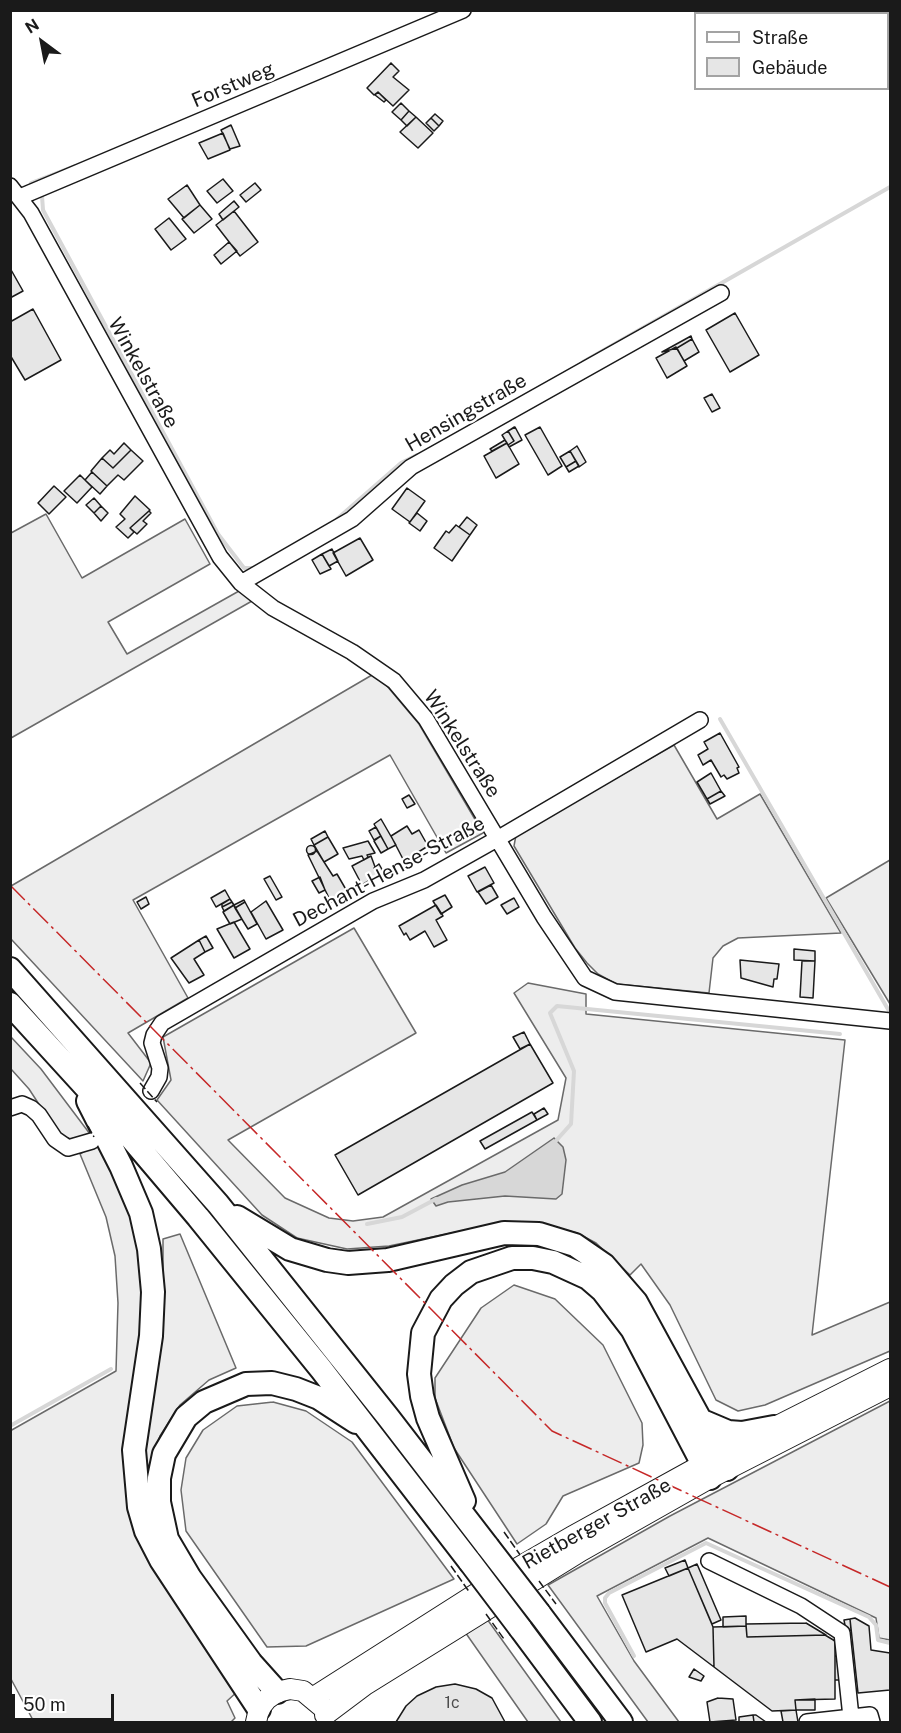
<!DOCTYPE html>
<html>
<head>
<meta charset="utf-8">
<style>
	body { margin:0 }
	#map { position:relative; width:901px; height:1733px; overflow:hidden; background:#fff; font-family:"Public Sans",sans-serif }
	canvas { display:block }
	.frame { position:absolute; inset:0; border:12px solid #1a1a1a; pointer-events:none }
	.legend { position:absolute; left:694px; top:12px; width:195px; height:78px; box-sizing:border-box; background:#fff; border:2px solid #a3a3a3; margin:0; padding:8px 10px; list-style:none; font-size:18px; color:#1a1a1a }
	.legend li { display:flex; align-items:center; gap:12px; height:30px }
	.legend b { width:30px; border:2px solid #a3a3a3 }
	.north { position:absolute; left:12px; top:12px; width:60px; height:60px; -webkit-text-stroke:4px #fff; paint-order:stroke; rotate:328deg; font-size:16px; font-weight:700; line-height:24px; text-align:center; color:#1a1a1a }
	.north::after { content:''; display:block; margin:auto; width:21px; height:27px; background:#1a1a1a; clip-path:polygon(50% 0,100% 100%,50% 72%,0 100%) }
	.scale { position:absolute; left:12px; top:1694px; width:102px; height:27px; box-sizing:border-box; border:3px solid #1a1a1a; border-top:0; padding-left:8px; font-size:18px; line-height:21px; white-space:nowrap; color:#1a1a1a; -webkit-text-stroke:4px #fff; paint-order:stroke }
</style>
</head>
<body>
<div id="map">
<canvas width="901" height="1733"></canvas>
<div class="frame"></div>
<ul class="legend">
<li><b style="height:8px;background:#fff"></b>Straße</li>
<li><b style="height:16px;background:#e6e6e6"></b>Gebäude</li>
</ul>
<div class="north">N</div>
<div class="scale">50 m</div>
</div>
<script>
const context = document.querySelector('canvas').getContext('2d');
context.lineJoin = 'round';
function paint(path, color) {
  context.fillStyle = color;
  context.fill(path, 'evenodd');
}
function poly(rows) {
  const path = new Path2D();
  for (const r of rows) {
    if (r.length === 3) {
      path.moveTo(r[0] + r[2], r[1]);
      path.arc(r[0], r[1], r[2], 0, 2 * Math.PI);
      continue;
    }
    path.moveTo(r[0], r[1]);
    for (let i = 2; i < r.length; i += 2) path.lineTo(r[i], r[i + 1]);
  }
  return path;
}
function strokePath(path, color, width, dash) {
  context.strokeStyle = color;
  context.lineWidth = width;
  context.lineCap = dash ? 'butt' : 'round';
  context.setLineDash(dash || []);
  context.stroke(path);
}
function drawText(font, color, halo, rows, align = 'center') {
  context.font = font + ' "Public Sans",sans-serif';
  context.lineWidth = 4.5;
  context.setLineDash([]);
  context.textBaseline = 'middle';
  context.strokeStyle = halo;
  context.fillStyle = color;
  for (const [text, x, y, turn = 0] of rows) {
    context.save();
    context.translate(x, y);
    context.rotate((+turn || 0) * Math.PI / 180);
    context.textAlign = isNaN(turn) ? turn : align;
    if (halo) context.strokeText(text, 0, 0);
    context.fillText(text, 0, 0);
    context.restore();
  }
}
const built = poly([
	[46,514,82,578,185,519,210,564,108,622,127,654,239,591,252,601,11,738,11,533,46,514],
	[372,675,387,686,419,724,483,833,446,853,390,755,133,900,188,998,128,1033,151,1063,143,1081,11,939,11,886,372,675],
	[674,745,717,819,760,794,841,933,738,938,723,946,713,958,709,993,616,984,598,974,587,963,575,948,514,846,516,835,674,745],
	[890,860,890,1004,826,898,890,860],
	[354,928,416,1033,228,1140,285,1198,329,1218,353,1221,383,1217,558,1120,566,1078,514,993,528,983,586,994,586,1014,845,1040,812,1335,890,1302,890,1351,765,1405,738,1411,716,1400,670,1305,641,1264,630,1275,596,1243,577,1233,558,1228,490,1225,389,1246,347,1249,297,1238,262,1215,157,1100,171,1080,163,1037,354,928],
	[11,1037,41,1069,90,1134,71,1139,59,1135,29,1089,11,1069,11,1037],
	[97,1143,113,1171,131,1218,139,1251,144,1292,143,1334,125,1448,238,1691,227,1701,235,1718,231,1722,34,1722,11,1679,10,1431,116,1371,118,1303,115,1256,106,1217,80,1154,97,1143],
	[180,1234,236,1368,209,1380,180,1405,160,1436,155,1450,150,1491,140,1452,163,1289,163,1239,180,1234],
	[514,1285,555,1299,603,1345,642,1423,643,1445,639,1463,563,1496,546,1524,517,1544,454,1448,435,1398,435,1378,481,1308,514,1285],
	[890,1401,890,1640,879,1638,876,1618,708,1538,597,1596,634,1661,679,1722,648,1722,548,1585,670,1516,890,1401],
	[273,1402,306,1411,352,1442,454,1579,306,1646,267,1647,186,1531,181,1490,186,1458,203,1430,237,1406,273,1402],
	[487,1619,561,1722,528,1722,465,1632,487,1619]
]);
paint(built, '#ededed');
strokePath(built, '#6a6a6a', 1.5);
const water = poly([
	[554,1138,563,1147,566,1160,562,1194,556,1199,505,1196,448,1202,436,1206,431,1199,462,1185,505,1172,554,1138]
]);
paint(water, '#d7d7d7');
strokePath(water, '#6a6a6a', 1.5);
strokePath(poly([
	[31,183,75,166],
	[42,196,43,210,218,534,244,568,253,568],
	[583,362,890,187],
	[337,519,401,463,417,455],
	[720,719,889,1011],
	[554,1143,571,1124,574,1071,550,1013,557,1006,840,1034],
	[367,1224,402,1217,436,1199],
	[10,1426,111,1369],
	[634,1656,605,1603,605,1598,609,1593,706,1543,869,1617,876,1625,878,1640,890,1643]
]), '#d7d7d7', 4);
const building = poly([
	[391,63,399,71,393,77,409,90,393,106,378,92,374,95,367,88,391,63],
	[378,92,386,100,384,102,375,95,378,92],
	[401,103,409,111,401,120,392,112,401,103],
	[409,111,416,117,407,126,401,120,409,111],
	[435,114,443,121,439,126,431,118,435,114],
	[416,117,433,133,418,148,400,132,416,117],
	[431,118,439,126,434,131,426,123,431,118],
	[231,125,240,146,230,149,221,130,231,125],
	[223,133,230,150,208,159,199,143,223,133],
	[223,179,233,191,217,203,207,191,223,179],
	[255,183,261,190,246,202,240,195,255,183],
	[187,185,200,205,184,218,168,199,187,185],
	[234,201,239,207,223,220,219,214,234,201],
	[200,205,212,219,194,233,182,219,200,205],
	[234,211,258,242,240,256,216,225,234,211],
	[169,218,186,239,171,250,155,229,169,218],
	[229,242,237,251,221,264,214,255,229,242],
	[10,268,23,291,10,298,10,268],
	[33,309,61,360,25,380,10,355,10,322,33,309],
	[735,313,759,355,730,372,706,330,735,313],
	[691,336,692,339,677,348,662,352,691,336],
	[692,339,699,352,684,361,677,348,692,339],
	[676,347,687,366,667,378,656,358,676,347],
	[712,394,720,408,712,412,704,398,712,394],
	[514,427,508,431,514,441,508,445,502,435,514,427],
	[515,427,522,440,509,447,508,445,514,441,508,431,515,427],
	[540,427,562,466,548,475,525,435,540,427],
	[505,440,507,443,492,451,490,449,505,440],
	[124,443,131,450,113,468,102,458,110,450,114,454,124,443],
	[507,443,519,464,496,478,484,456,507,443],
	[577,446,586,462,579,467,570,451,577,446],
	[131,450,143,461,124,480,118,475,107,486,91,471,102,458,113,468,131,450],
	[570,451,576,461,566,467,560,457,570,451],
	[576,461,579,466,569,472,566,467,576,461],
	[92,472,107,486,100,494,85,480,92,472],
	[80,475,92,487,77,503,64,491,80,475],
	[54,486,66,497,49,514,38,503,54,486],
	[407,488,425,501,410,522,392,509,407,488],
	[135,496,150,510,130,528,134,532,128,538,116,527,125,519,120,514,135,496],
	[94,498,101,506,94,513,86,505,94,498],
	[101,506,108,513,101,521,94,513,101,506],
	[149,511,151,513,143,521,147,524,137,534,130,528,149,511],
	[417,513,427,521,420,531,409,523,417,513],
	[467,517,477,525,470,535,459,527,467,517],
	[456,525,470,535,452,561,434,548,446,531,449,533,456,525],
	[360,538,373,560,346,576,333,553,360,538],
	[332,549,338,561,329,566,322,554,332,549],
	[322,554,331,569,320,574,312,560,322,554],
	[720,733,739,767,737,768,739,773,727,779,724,775,721,777,711,760,703,765,698,755,708,749,704,742,720,733],
	[711,773,721,791,707,799,697,782,711,773],
	[721,791,725,796,710,804,707,799,721,791],
	[409,795,415,804,407,808,402,799,409,795],
	[381,819,396,845,388,849,374,824,381,819],
	[407,826,412,834,419,830,428,846,404,861,391,836,407,826],
	[376,827,381,836,374,840,369,831,376,827],
	[325,831,328,837,314,845,311,839,325,831],
	[381,836,388,849,381,853,374,841,381,836],
	[328,837,338,854,324,862,314,845,328,837],
	[368,841,375,853,367,855,368,857,364,860,362,856,349,859,343,848,368,841],
	[311,850,4.5],
	[317,851,333,876,337,874,348,893,331,902,308,855,317,851],
	[371,856,378,875,362,885,352,866,371,856],
	[379,864,384,873,378,875,374,868,379,864],
	[485,867,494,883,477,892,468,876,485,867],
	[270,876,282,897,276,900,264,879,270,876],
	[320,877,325,890,319,893,312,881,320,877],
	[491,885,498,897,486,904,478,892,491,885],
	[225,890,230,899,216,907,211,898,225,890],
	[445,895,452,907,441,914,433,901,445,895],
	[146,897,149,904,141,909,137,902,146,897],
	[514,898,519,907,507,914,501,905,514,898],
	[230,899,232,902,222,907,222,904,230,899],
	[244,900,245,902,235,908,232,902,234,905,244,900],
	[266,901,283,930,266,939,251,912,266,901],
	[232,902,234,905,224,911,222,907,232,902],
	[245,902,257,924,248,929,235,908,245,902],
	[234,905,242,919,230,924,223,912,234,905],
	[436,905,443,916,436,920,447,940,434,947,425,931,410,940,406,933,404,935,399,926,436,905],
	[234,922,250,949,234,958,217,929,234,922],
	[206,936,213,948,205,952,199,940,206,936],
	[199,940,205,952,194,959,204,975,189,983,171,958,199,940],
	[794,949,815,951,815,961,794,960,794,949],
	[740,960,779,964,777,979,774,979,773,987,741,978,740,960],
	[802,961,815,961,813,998,800,997,802,961],
	[524,1032,530,1044,520,1049,513,1037,524,1032],
	[530,1044,553,1083,358,1195,335,1155,530,1044],
	[544,1108,548,1114,537,1120,534,1114,544,1108],
	[532,1112,537,1120,485,1149,480,1141,532,1112],
	[685,1560,688,1568,669,1576,665,1568,685,1560],
	[697,1564,721,1620,712,1624,688,1568,697,1564],
	[688,1568,713,1627,714,1667,677,1639,646,1652,622,1595,688,1568],
	[746,1616,746,1626,723,1627,723,1617,746,1616],
	[855,1618,869,1626,871,1650,890,1653,890,1690,858,1693,850,1619,855,1618],
	[850,1619,851,1630,846,1631,844,1620,850,1619],
	[806,1623,826,1635,747,1637,746,1624,806,1623],
	[746,1626,747,1637,825,1635,835,1641,835,1699,795,1700,796,1710,772,1711,714,1667,713,1627,746,1626],
	[835,1656,841,1656,841,1680,835,1680,835,1656],
	[694,1669,704,1676,701,1681,689,1677,694,1669],
	[455,1684,476,1689,492,1698,505,1722,396,1722,406,1706,417,1696,436,1687,455,1684],
	[718,1698,733,1699,736,1720,710,1722,707,1702,718,1698],
	[815,1699,815,1710,796,1710,795,1700,815,1699],
	[796,1710,798,1722,783,1722,781,1711,796,1710],
	[753,1715,756,1715,766,1722,754,1722,753,1715],
	[753,1715,754,1722,739,1722,739,1717,753,1715]
]);
paint(building, '#e6e6e6');
strokePath(building, '#1a1a1a', 1.5);
const minor = poly([
	[10,186,31,213,220,557,241,583,273,608,352,652,394,681,426,719,544,917,585,978,615,992,890,1021],
	[20,197,463,10],
	[241,583,352,519,411,467,721,293],
	[151,1091,159,1077,160,1068,152,1043,154,1035,162,1023,373,901,424,880,504,835,700,720],
	[10,1108,22,1104,31,1108,39,1115,55,1139,68,1148,92,1141],
	[709,1561,801,1606,842,1633,851,1717],
	[807,1722,870,1715,872,1722]
]);
const major = poly([
	[314,1697,504,1576,573,1536,720,1455,890,1369],
	[325,1715,365,1685,581,1551,710,1478,890,1386],
	[256,1722,259,1709,267,1699,277,1692,290,1689,303,1691,321,1706]
]);
const highway = poly([
	[10,969,218,1204,388,1417,488,1547],
	[10,1004,114,1118,198,1217,321,1369,470,1562],
	[88,1101,121,1166,141,1213,149,1249,153,1292,151,1336,134,1450,139,1507,146,1531,161,1560,259,1709],
	[237,1217,290,1249,327,1260,348,1263,388,1260,504,1233,539,1234,575,1245,604,1265,636,1302,727,1469],
	[702,1421,728,1432,742,1433,774,1427],
	[464,1501,428,1418,422,1396,419,1374,423,1333,441,1299,454,1285,471,1272,512,1258,533,1258,553,1262,588,1278,603,1291,632,1329,710,1478],
	[539,1613,621,1722],
	[520,1628,590,1722],
	[277,1692,251,1663,190,1578,167,1539,159,1502,159,1478,164,1454,186,1417,204,1402,246,1384,272,1383,296,1389,319,1398,356,1422]
]);
strokePath(minor, '#1a1a1a', 18);
strokePath(major, '#1a1a1a', 22);
strokePath(highway, '#1a1a1a', 26);
strokePath(minor, '#fff', 15);
strokePath(major, '#fff', 20);
strokePath(highway, '#fff', 22);
const highwayBridge = poly([
	[488,1547,539,1613],
	[470,1562,520,1628]
]);
strokePath(highwayBridge, '#1a1a1a', 26, []);
strokePath(highwayBridge, '#fff', 22);
strokePath(poly([
	[140,1083,157,1102],
	[88,1126,94,1137],
	[504,1532,523,1559],
	[451,1566,470,1593],
	[539,1581,556,1604],
	[486,1614,504,1639]
]), '#1a1a1a', 1.5, [8, 3]);
strokePath(poly([
	[10,885,552,1431,890,1587]
]), '#c62828', 1.5, [21, 4.5, 3, 4.5]);
drawText('16px', '#4d4d4d', null, [
	["1c",452,1703]
]);
drawText('20px', '#1a1a1a', '#fff', [
	["Forstweg",233,85,-23],
	["Winkelstraße",143,373,61],
	["Hensingstraße",466,413,-30],
	["Winkelstraße",462,744,57],
	["Dechant-Hense-Straße",389,872,-28],
	["Rietberger Straße",597,1524,-29]
]);
</script>
</body>
</html>
